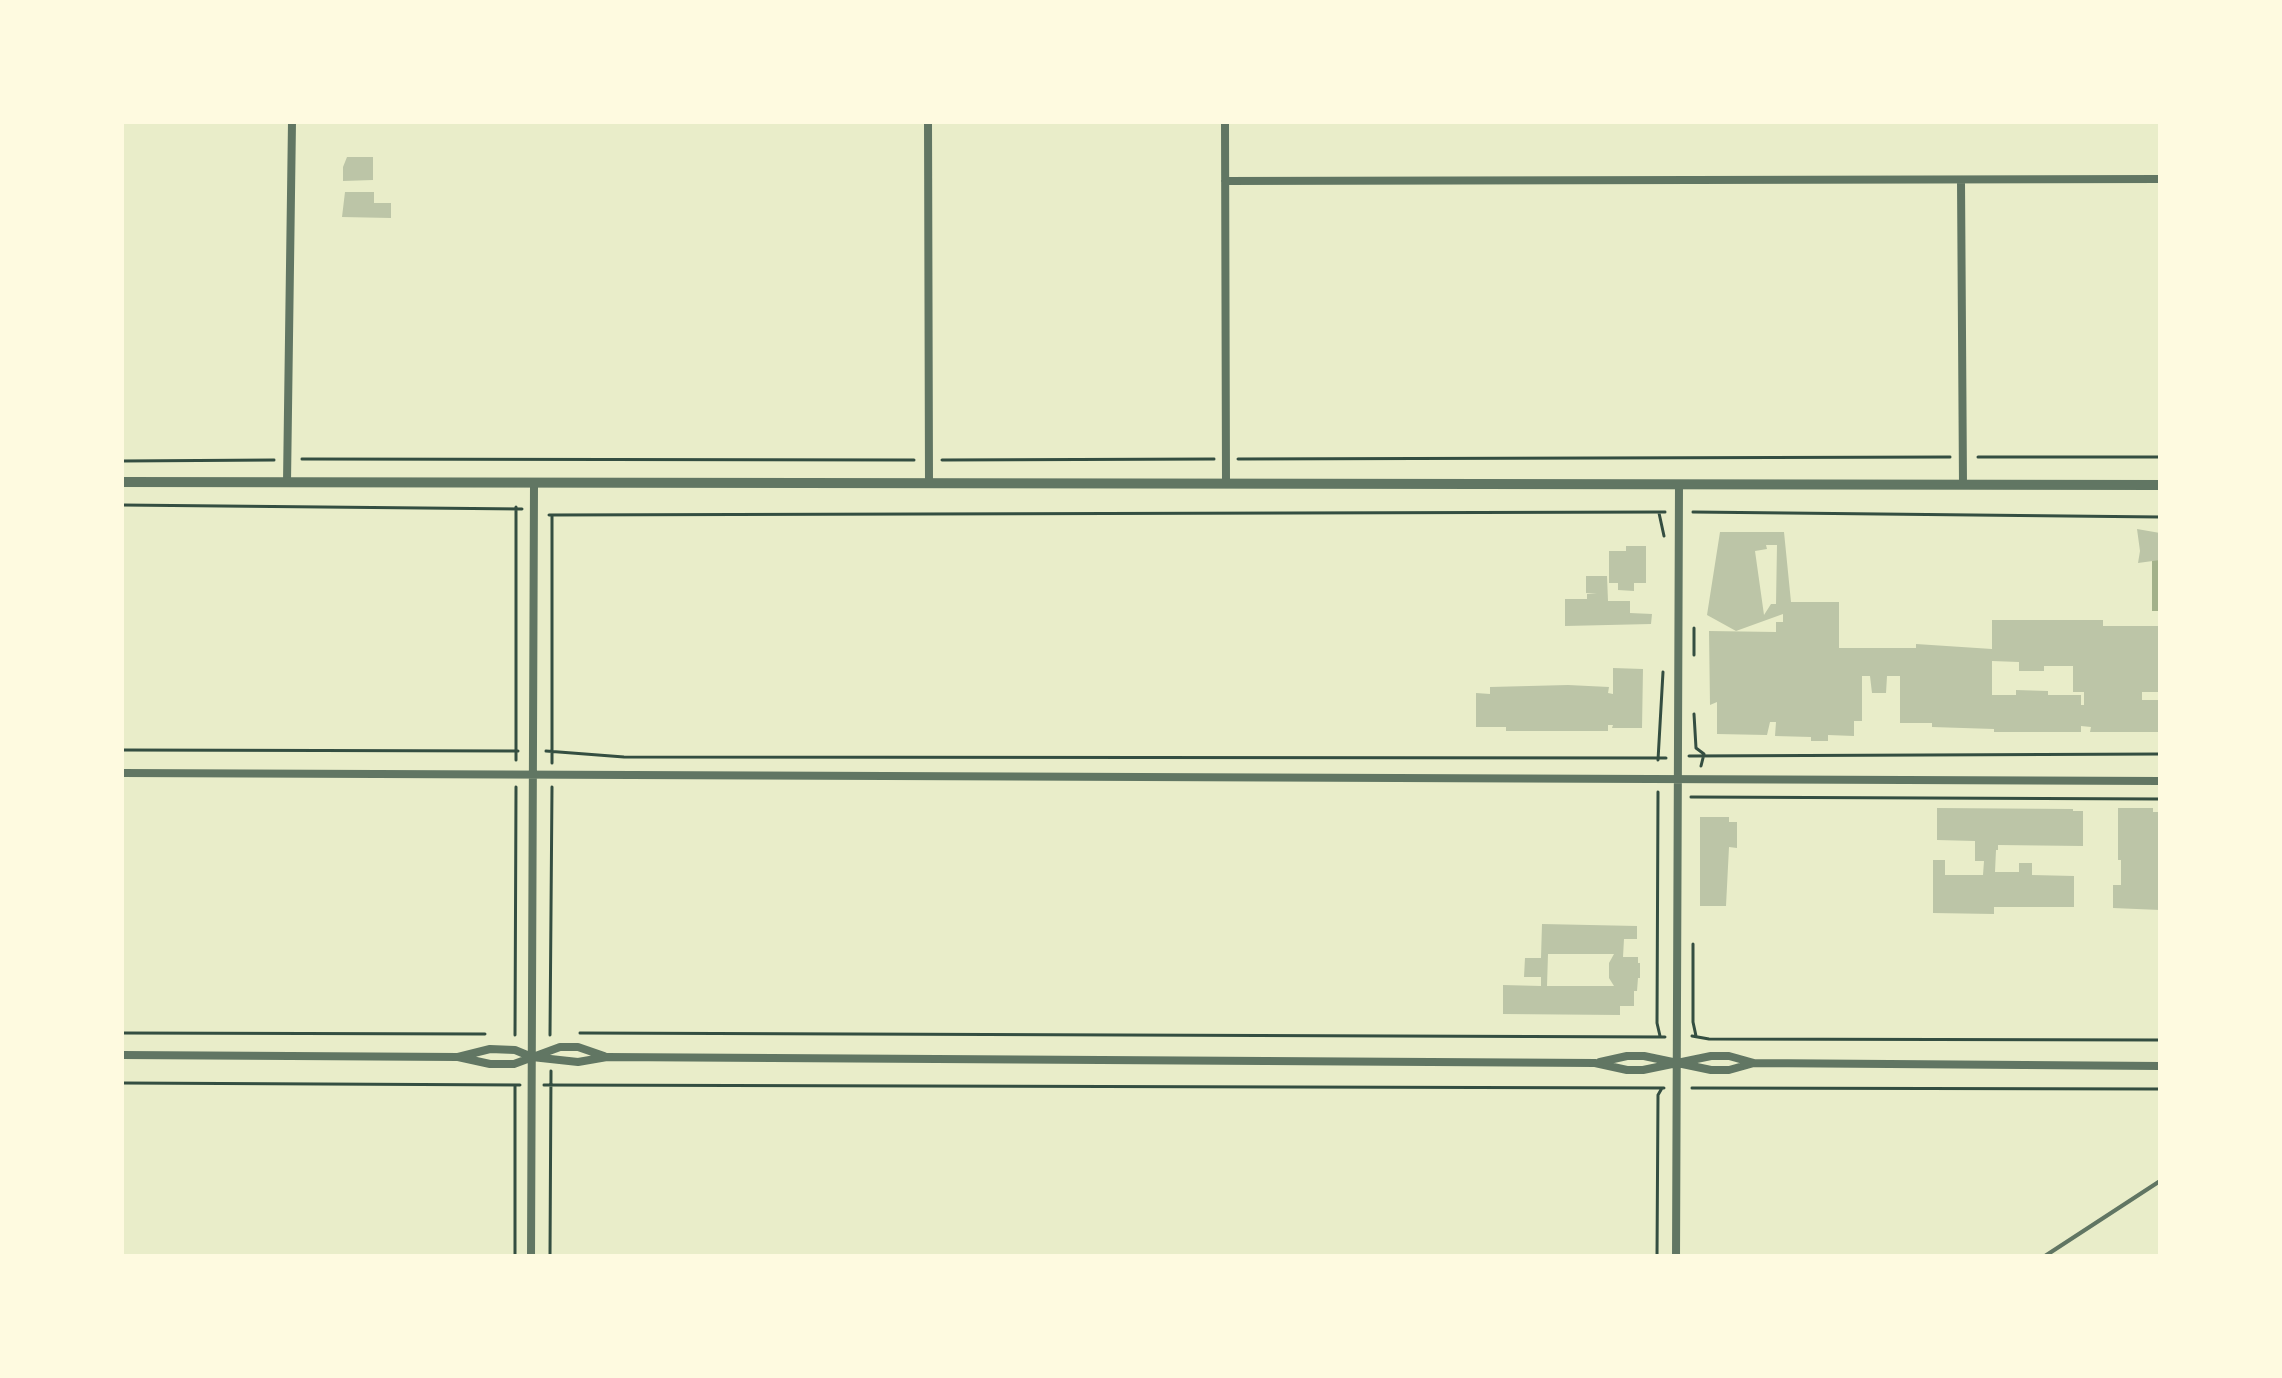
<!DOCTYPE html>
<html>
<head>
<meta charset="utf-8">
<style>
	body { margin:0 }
	#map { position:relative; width:2282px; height:1378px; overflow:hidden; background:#e9edc9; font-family:"Source Sans 3",sans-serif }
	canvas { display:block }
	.frame { position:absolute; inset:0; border:124px solid #fefae0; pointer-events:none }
</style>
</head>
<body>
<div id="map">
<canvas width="2282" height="1378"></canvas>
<div class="frame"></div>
</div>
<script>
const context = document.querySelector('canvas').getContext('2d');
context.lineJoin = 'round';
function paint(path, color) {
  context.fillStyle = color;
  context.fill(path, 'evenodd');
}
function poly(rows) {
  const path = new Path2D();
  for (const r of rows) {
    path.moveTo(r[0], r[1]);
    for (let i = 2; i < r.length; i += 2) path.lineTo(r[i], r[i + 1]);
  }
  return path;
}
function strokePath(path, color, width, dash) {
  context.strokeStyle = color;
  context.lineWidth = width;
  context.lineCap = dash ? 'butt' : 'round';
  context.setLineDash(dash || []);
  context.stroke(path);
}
paint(poly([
	[2152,548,2160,548,2160,611,2152,611]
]), '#a3b18a');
paint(poly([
	[347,157,373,157,373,180,343,181,343,167],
	[345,192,374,192,374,203,391,203,391,218,342,217],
	[2137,529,2160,533,2160,560,2138,563,2140,551],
	[1720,532,1784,532,1791,602,1839,602,1839,648,1916,648,1916,644,1992,649,1992,620,2103,620,2103,626,2160,626,2160,692,2142,692,2142,700,2159,700,2159,732,2090,732,2091,727,2081,726,2081,732,1994,732,1994,729,1932,727,1932,723,1900,723,1900,676,1887,676,1886,693,1872,693,1870,676,1862,676,1862,721,1854,721,1854,736,1828,735,1828,741,1811,741,1811,737,1775,736,1776,722,1770,722,1767,735,1717,734,1717,702,1710,705,1709,631,1776,632,1776,622,1783,622,1783,614,1736,631,1707,615],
	[1766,545,1777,545,1776,604,1771,604,1764,615,1755,551,1767,549],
	[1992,661,2019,662,2019,671,2044,671,2044,666,2073,666,2073,692,2084,692,2084,705,2081,705,2081,695,2048,695,2048,691,2016,690,2016,695,1992,695],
	[1626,546,1646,546,1646,583,1634,583,1634,591,1618,590,1618,583,1609,583,1609,551,1626,551],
	[1586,576,1607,576,1608,601,1630,601,1630,613,1652,614,1651,624,1565,626,1565,599,1587,599,1587,594,1597,594,1586,593],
	[1613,668,1643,669,1642,728,1612,728,1613,725,1608,725,1608,731,1506,731,1506,727,1476,727,1476,693,1490,694,1490,687,1568,685,1609,687,1608,693,1613,694],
	[1937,808,2073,809,2073,811,2083,811,2083,846,1998,845,1998,850,1996,850,1995,872,2019,872,2019,863,2032,863,2032,875,2074,876,2074,907,1994,907,1994,914,1933,913,1933,860,1945,860,1945,875,1983,875,1984,861,1975,861,1975,841,1937,840],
	[2118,808,2153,808,2153,812,2160,812,2160,910,2113,908,2113,885,2121,885,2121,860,2118,860],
	[1700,817,1729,817,1729,822,1737,822,1737,848,1729,847,1726,906,1700,906],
	[1542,924,1637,926,1637,939,1624,939,1623,957,1638,957,1638,963,1640,963,1640,978,1638,978,1637,991,1634,991,1634,1006,1620,1006,1620,1015,1503,1014,1503,985,1541,986,1541,977,1524,977,1525,958,1541,958],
	[1548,954,1614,954,1609,963,1609,978,1614,986,1547,986]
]), '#bcc5a7');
strokePath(poly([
	[1978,457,2160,457],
	[302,459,914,460],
	[1238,459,1950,457],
	[942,460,1214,459],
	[122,461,274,460],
	[122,505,522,509],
	[1693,512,2160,517],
	[1659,513,1664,536],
	[549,515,1665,512],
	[1694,655,1694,628],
	[1694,714,1696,748,1704,754,1701,766],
	[122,750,518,751],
	[546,751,624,757,1666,758],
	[1689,756,2160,754],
	[516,760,516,507],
	[1658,760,1663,672],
	[552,763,552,515],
	[1658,792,1657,1023,1660,1036],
	[1691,797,2160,799],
	[1693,944,1693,1022,1696,1036],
	[122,1033,485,1034],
	[580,1033,1665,1037],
	[515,1035,516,787],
	[550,1035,552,787],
	[1692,1036,1709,1039,2160,1040],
	[122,1083,520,1085],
	[515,1085,515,1256],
	[544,1085,1664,1088],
	[1692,1088,2160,1089],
	[550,1256,551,1071],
	[1657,1256,1658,1095,1662,1088]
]), '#344e41', 3);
strokePath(poly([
	[2045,1256,2160,1181]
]), '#617663', 4);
strokePath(poly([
	[928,122,929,484],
	[1225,122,1226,483],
	[1225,181,2160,179],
	[1961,181,1963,485],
	[287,482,292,122],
	[122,773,2160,781],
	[122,1055,458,1057,490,1064,514,1064,560,1047,578,1047,604,1056],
	[458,1057,490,1049,515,1050,532,1057,578,1062,607,1057,1595,1063,1627,1070,1643,1070,1711,1056,1729,1056,1754,1063],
	[1600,1062,1627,1056,1644,1056,1711,1070,1729,1070,1754,1063,2160,1066],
	[531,1256,534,483],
	[1676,1256,1679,484]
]), '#617663', 8);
strokePath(poly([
	[122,482,2160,485]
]), '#617663', 10);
</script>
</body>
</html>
